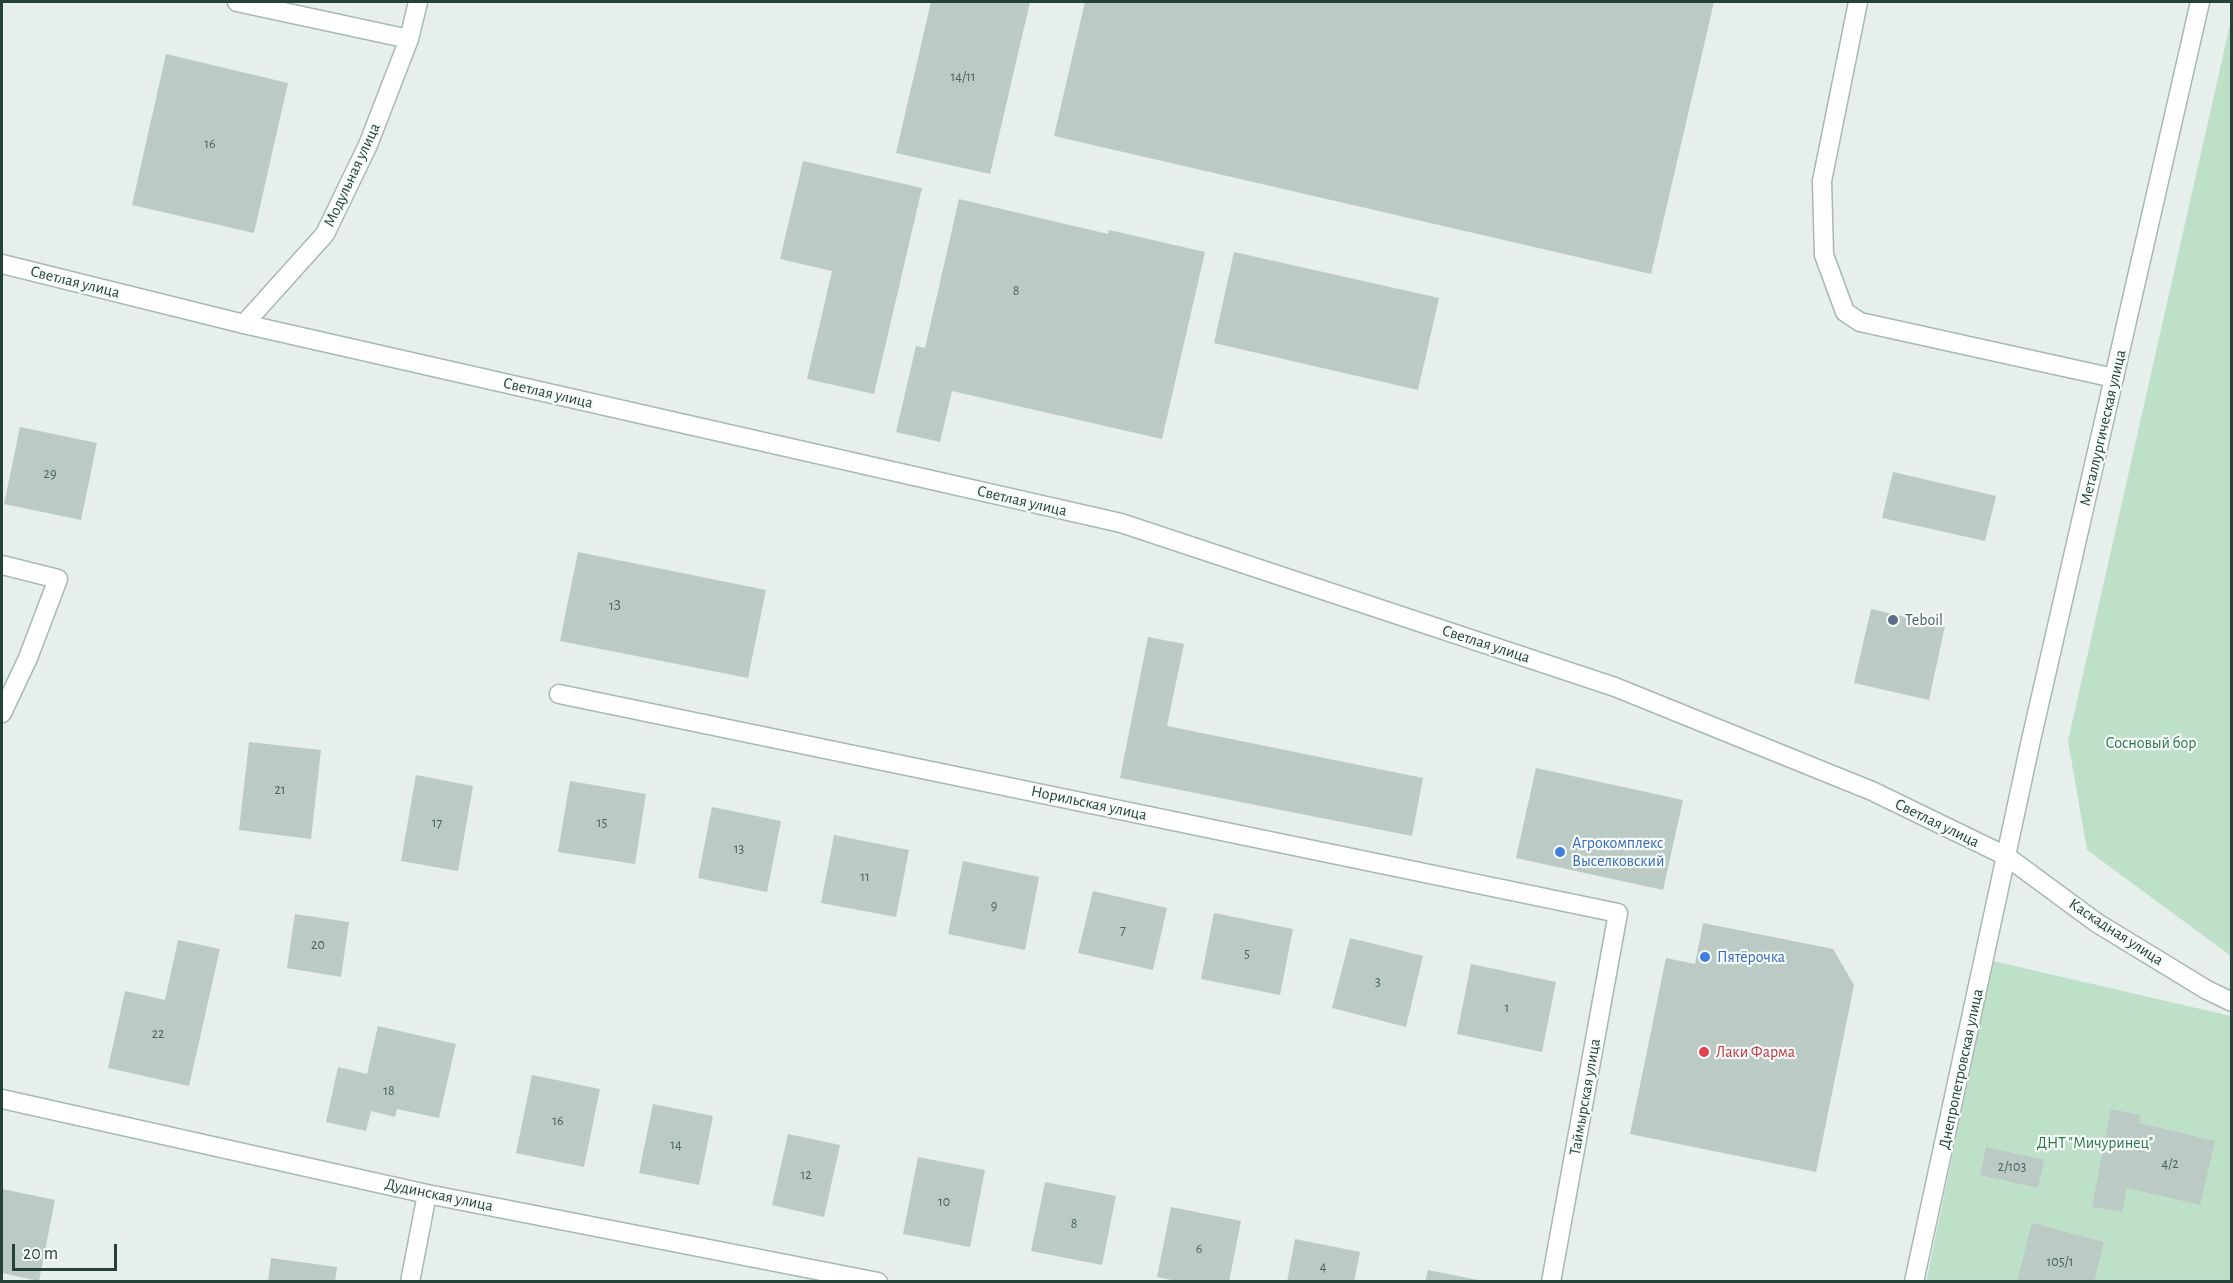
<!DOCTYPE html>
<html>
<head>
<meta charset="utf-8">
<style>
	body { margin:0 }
	#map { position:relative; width:2233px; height:1283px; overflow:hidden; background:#e6efeb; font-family:"Alegreya Sans",sans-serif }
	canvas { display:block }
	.frame { position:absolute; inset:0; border:3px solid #24423a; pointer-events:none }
	.scale { position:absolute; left:12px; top:1244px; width:105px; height:27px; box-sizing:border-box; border:3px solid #24423a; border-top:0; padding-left:8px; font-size:18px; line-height:21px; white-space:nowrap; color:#24423a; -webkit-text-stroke:4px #f7fbf9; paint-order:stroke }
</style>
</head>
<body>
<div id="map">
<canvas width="2233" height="1283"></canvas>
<div class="frame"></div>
<div class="scale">20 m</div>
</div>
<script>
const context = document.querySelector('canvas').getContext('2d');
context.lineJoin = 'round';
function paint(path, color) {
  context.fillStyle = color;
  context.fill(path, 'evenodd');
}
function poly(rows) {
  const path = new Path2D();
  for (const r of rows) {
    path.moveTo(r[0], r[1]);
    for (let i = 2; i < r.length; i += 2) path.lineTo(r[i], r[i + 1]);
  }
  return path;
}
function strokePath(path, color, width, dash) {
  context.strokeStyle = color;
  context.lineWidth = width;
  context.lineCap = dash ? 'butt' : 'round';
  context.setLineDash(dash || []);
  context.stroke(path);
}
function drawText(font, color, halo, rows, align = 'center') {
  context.font = font + ' "Alegreya Sans",sans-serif';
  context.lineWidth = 4.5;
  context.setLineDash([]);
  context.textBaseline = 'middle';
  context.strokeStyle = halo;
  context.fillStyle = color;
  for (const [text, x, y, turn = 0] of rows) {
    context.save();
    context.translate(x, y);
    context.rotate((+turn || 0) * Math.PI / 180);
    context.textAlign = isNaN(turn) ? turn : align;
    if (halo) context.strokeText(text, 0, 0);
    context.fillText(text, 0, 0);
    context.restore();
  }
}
paint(poly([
	[2231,20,2231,956,2087,850,2068,741],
	[1993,961,2231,1016,2231,1281,1926,1282]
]), '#bfe0c8');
paint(poly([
	[931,2,1030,2,990,174,896,153],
	[1085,2,1714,2,1651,274,1054,136],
	[166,54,288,83,254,233,132,205],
	[803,161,922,188,874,394,807,379,832,271,780,259],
	[959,199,1108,234,1109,230,1205,252,1162,439,952,391,940,442,896,432,916,346,925,348],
	[1234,252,1439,298,1418,390,1214,343],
	[20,427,97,443,81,520,4,504],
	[1893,472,1996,496,1985,541,1882,518],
	[578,552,766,590,748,678,560,641],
	[1871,609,1945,626,1929,700,1854,683],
	[1148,637,1184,644,1167,726,1423,778,1412,836,1120,778],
	[249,742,321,750,311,839,239,830],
	[1536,768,1683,800,1663,890,1516,858],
	[416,775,473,786,458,871,401,861],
	[570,781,646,794,635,864,558,852],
	[712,807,781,821,767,892,698,878],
	[834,835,909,850,896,917,821,903],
	[963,861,1039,877,1025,950,948,934],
	[1093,891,1167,908,1153,970,1078,953],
	[1214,913,1293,929,1280,995,1201,979],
	[295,914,349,922,341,977,287,968],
	[1703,923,1833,949,1854,985,1816,1172,1630,1134,1666,958,1695,964],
	[1350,938,1423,956,1406,1027,1332,1008],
	[178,940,220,949,189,1086,108,1068,125,991,165,1000],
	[1471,964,1556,982,1542,1052,1457,1034],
	[378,1026,456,1044,439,1118,397,1109,395,1117,371,1111,366,1131,326,1122,338,1067,367,1074],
	[532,1075,600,1089,584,1167,516,1153],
	[653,1104,713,1116,699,1185,639,1173],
	[2111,1109,2141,1115,2139,1123,2215,1141,2200,1205,2127,1188,2122,1212,2092,1207],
	[788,1134,840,1145,824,1217,772,1205],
	[1986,1147,2044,1160,2038,1188,1980,1175],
	[918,1157,985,1170,970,1247,903,1234],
	[1045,1182,1116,1196,1102,1265,1031,1251],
	[2,1189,55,1200,39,1281,2,1273],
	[1171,1207,1241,1221,1229,1282,1181,1282,1157,1277],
	[2032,1223,2104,1242,2094,1282,2017,1282],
	[1295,1239,1360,1252,1354,1282,1287,1282],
	[271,1258,337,1267,335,1282,268,1282],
	[1428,1270,1478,1280,1478,1282,1425,1282]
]), '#bbcac4');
const service = poly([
	[1858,2,1822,181,1824,255,1845,312,1860,322,2114,378]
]);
const minor = poly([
	[237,2,409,39],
	[244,324,325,234,368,145,409,39,418,2],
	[2,565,58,579,28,658,2,713],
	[559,694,1618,913,1551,1282],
	[2,1099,427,1194,878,1282],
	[410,1282,427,1194]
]);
const tertiary = poly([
	[2,264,244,324,1121,523,1615,687,1872,791,2006,856,2097,923,2207,990,2232,1002],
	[1914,1282,2031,740,2200,2]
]);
strokePath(service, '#a8b8b2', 21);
strokePath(minor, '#a8b8b2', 21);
strokePath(tertiary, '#a8b8b2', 21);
strokePath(service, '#fff', 18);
strokePath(minor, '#fff', 18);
strokePath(tertiary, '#fff', 18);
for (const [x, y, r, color] of [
	[1893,620,6,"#5c6f8a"],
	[1560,852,6,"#3f7fe0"],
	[1705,957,6,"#3f7fe0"],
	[1704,1052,6,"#e0444e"]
]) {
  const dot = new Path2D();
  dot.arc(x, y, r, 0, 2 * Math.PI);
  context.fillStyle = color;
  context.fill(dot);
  strokePath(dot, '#f7fbf9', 2);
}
drawText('14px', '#4a645c', null, [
	["14/11",963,77],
	["16",210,144],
	["8",1016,291],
	["29",50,474],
	["1З",615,606],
	["21",280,790],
	["17",437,823],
	["15",602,823],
	["13",739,849],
	["11",865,877],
	["9",994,906],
	["7",1123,930],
	["20",318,945],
	["5",1247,954],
	["3",1378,982],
	["1",1507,1008],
	["22",158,1034],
	["18",389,1091],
	["16",558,1121],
	["14",676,1145],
	["4/2",2170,1164],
	["2/103",2012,1167],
	["12",806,1175],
	["10",944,1202],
	["8",1074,1224],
	["6",1199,1249],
	["105/1",2060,1262],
	["4",1323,1267]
]);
drawText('16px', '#24423a', '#f7fbf9', [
	["Модульная улица",352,175,-65],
	["Светлая улица",75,282,14],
	["Светлая улица",548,393,13],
	["Металлургическая улица",2103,428,-77],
	["Светлая улица",1022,501,13],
	["Светлая улица",1486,644,18],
	["Норильская улица",1089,803,12],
	["Светлая улица",1937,823,26],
	["Каскадная улица",2116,932,33],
	["Днепропетровская улица",1961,1069,-78],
	["Таймырская улица",1585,1097,-80],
	["Дудинская улица",439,1195,12]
]);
drawText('16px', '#4e5e75', '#f7fbf9', [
	["Teboil",1905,620]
], 'left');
drawText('16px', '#2d7a4b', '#f7fbf9', [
	["Сосновый бор",2151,743],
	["ДНТ \"Мичуринец\"",2095,1143]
]);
drawText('16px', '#366cbe', '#f7fbf9', [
	["Агрокомплекс",1572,843],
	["Выселковский",1572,861],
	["Пятёрочка",1717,957]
], 'left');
drawText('16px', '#be3a42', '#f7fbf9', [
	["Лаки Фарма",1716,1052]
], 'left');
</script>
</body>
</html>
